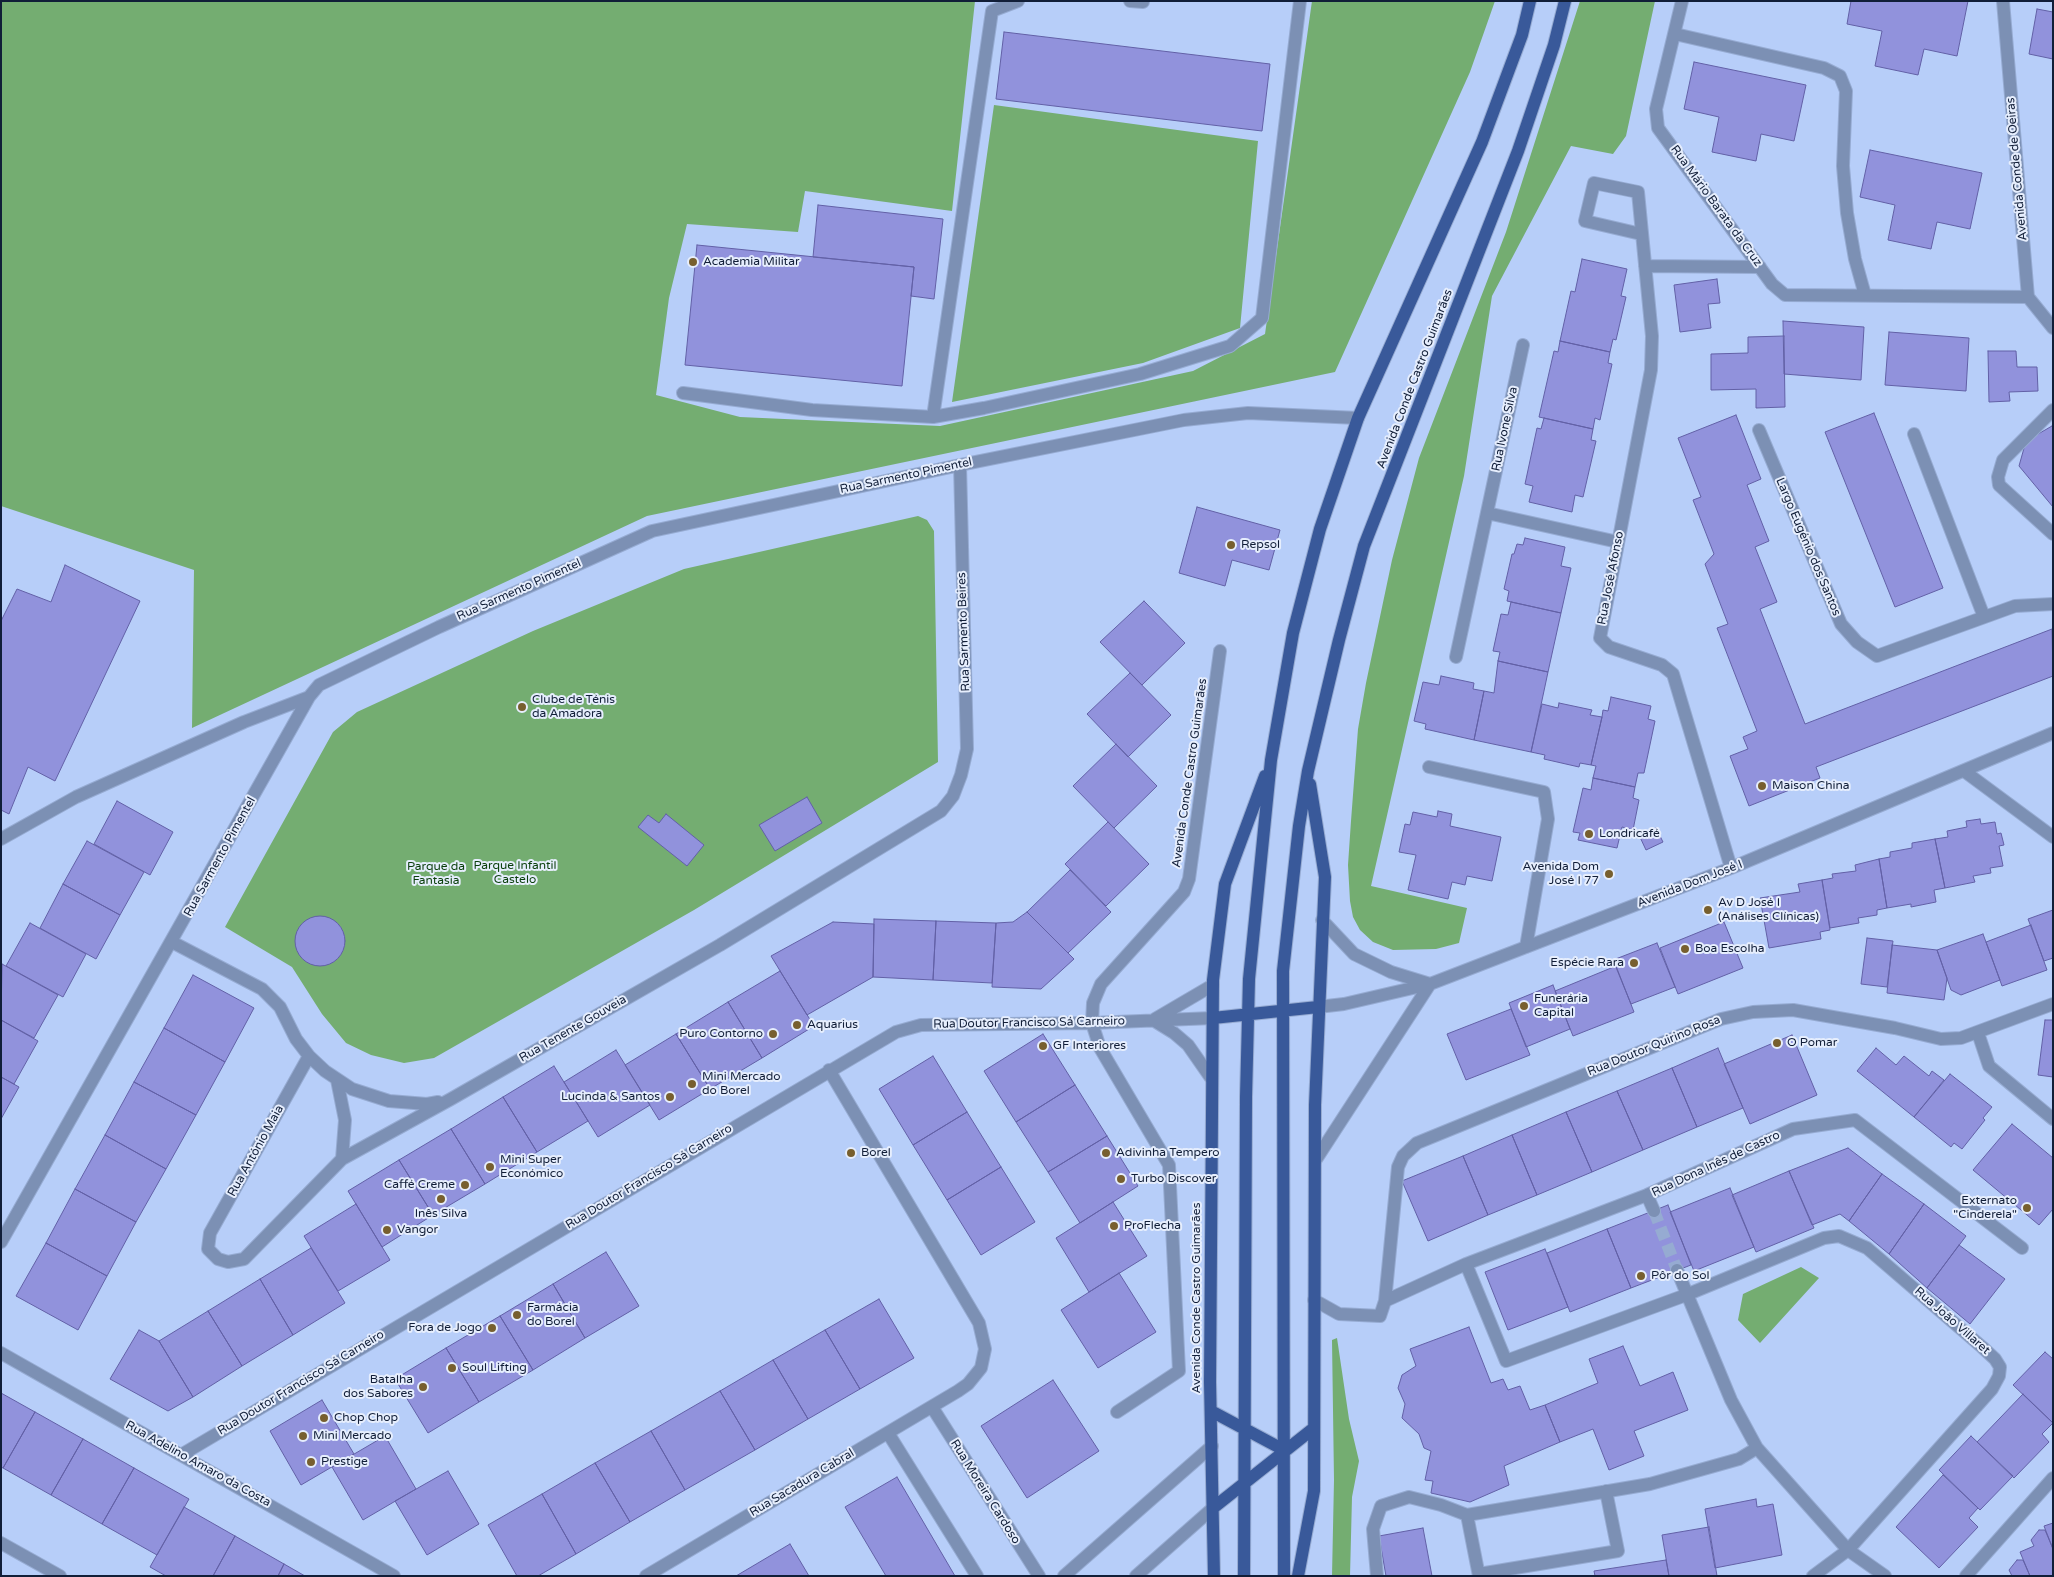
<!DOCTYPE html>
<html>
<head>
<meta charset="utf-8">
<style>
	body { margin:0 }
	#map { position:relative; width:2054px; height:1577px; overflow:hidden; background:#b7cef9; font-family:"Varela Round",sans-serif }
	canvas { display:block }
	.frame { position:absolute; inset:0; border:2px solid #111e38; pointer-events:none }
</style>
</head>
<body>
<div id="map">
<canvas width="2054" height="1577"></canvas>
<div class="frame"></div>
</div>
<script>
const context = document.querySelector('canvas').getContext('2d');
context.lineJoin = 'round';
function paint(path, color) {
  context.fillStyle = color;
  context.fill(path, 'evenodd');
}
function poly(rows) {
  const path = new Path2D();
  for (const r of rows) {
    if (r.length === 3) {
      path.moveTo(r[0] + r[2], r[1]);
      path.arc(r[0], r[1], r[2], 0, 2 * Math.PI);
      continue;
    }
    path.moveTo(r[0], r[1]);
    for (let i = 2; i < r.length; i += 2) path.lineTo(r[i], r[i + 1]);
  }
  return path;
}
function strokePath(path, color, width, dash) {
  context.strokeStyle = color;
  context.lineWidth = width;
  context.lineCap = dash ? 'butt' : 'round';
  context.setLineDash(dash || []);
  context.stroke(path);
}
function drawText(font, color, halo, rows, align = 'center') {
  context.font = font + ' "Varela Round",sans-serif';
  context.lineWidth = 4;
  context.setLineDash([]);
  context.textBaseline = 'middle';
  context.strokeStyle = halo;
  context.fillStyle = color;
  for (const [text, x, y, turn = 0] of rows) {
    context.save();
    context.translate(x, y);
    context.rotate((+turn || 0) * Math.PI / 180);
    context.textAlign = isNaN(turn) ? turn : align;
    if (halo) context.strokeText(text, 0, 0);
    context.fillText(text, 0, 0);
    context.restore();
  }
}
paint(poly([
	[1,1,975,1,952,211,805,191,798,232,687,224,669,298,656,395,740,417,940,426,1193,371,1265,334,1312,1,1495,1,1470,72,1335,372,647,516,192,728,194,570,1,506],
	[1580,1,1655,1,1626,136,1613,154,1571,146,1492,296,1464,476,1371,886,1467,908,1459,943,1436,949,1393,950,1373,942,1360,930,1353,917,1350,901,1348,865,1351,821,1358,729,1366,683,1392,560,1419,458,1506,232],
	[994,105,1258,141,1240,328,1143,363,952,402],
	[918,516,927,520,934,531,938,762,694,910,434,1058,404,1063,371,1055,346,1043,322,1014,292,967,225,927,333,732,357,712,533,631,684,569],
	[1801,1267,1819,1278,1760,1343,1738,1320,1743,1294],
	[1337,1338,1349,1419,1359,1461,1352,1497,1350,1576,1332,1576,1334,1480,1332,1340]
]), '#74ad71');
const building = poly([
	[1851,1,1968,1,1957,56,1924,49,1918,75,1875,66,1882,31,1847,24,1851,1],
	[2037,9,2053,12,2053,59,2029,54,2037,9],
	[1004,32,1270,64,1262,131,996,99,1004,32],
	[1694,62,1806,85,1794,141,1761,134,1756,161,1712,152,1719,117,1684,109,1694,62],
	[1870,150,1982,173,1970,229,1937,222,1931,249,1888,240,1895,205,1860,197,1870,150],
	[818,205,943,219,934,299,911,296,914,267,813,257,818,205],
	[697,245,914,267,902,386,685,365,697,245],
	[1582,259,1627,269,1621,296,1626,297,1616,340,1613,339,1610,352,1560,341,1571,291,1575,292,1582,259],
	[1717,279,1720,303,1708,304,1711,328,1680,332,1674,285,1717,279],
	[1783,321,1864,327,1861,380,1784,374,1783,321],
	[1889,332,1969,338,1966,391,1885,385,1889,332],
	[1784,336,1785,407,1756,408,1756,389,1711,390,1711,354,1748,353,1748,337,1784,336],
	[1560,341,1610,352,1608,363,1612,364,1600,420,1595,418,1593,429,1539,417,1554,351,1558,352,1560,341],
	[1988,351,2016,351,2017,367,2037,367,2038,391,2009,392,2010,401,1989,402,1988,351],
	[1874,413,1943,588,1895,607,1825,432,1874,413],
	[1736,415,1761,479,1747,485,1769,541,1755,547,1777,602,1760,609,1805,724,2052,629,2053,676,1816,767,1820,778,1749,806,1730,756,1748,749,1743,737,1757,731,1717,628,1728,624,1705,564,1714,554,1693,500,1701,497,1678,438,1736,415],
	[1544,418,1593,429,1591,440,1596,441,1583,497,1575,495,1572,512,1529,502,1533,486,1525,484,1537,428,1541,429,1544,418],
	[2052,426,2053,426,2053,507,2019,466,2026,441,2052,426],
	[1197,507,1280,530,1269,570,1232,560,1225,586,1179,573,1197,507],
	[1525,538,1565,547,1561,566,1571,568,1561,613,1507,601,1509,591,1504,589,1512,554,1514,554,1517,544,1523,545,1525,538],
	[65,565,140,601,55,781,28,767,9,814,1,810,1,621,17,589,51,602,65,565],
	[1144,601,1185,643,1142,685,1100,642,1144,601],
	[1511,602,1561,613,1548,672,1498,661,1500,652,1493,651,1501,614,1508,615,1511,602],
	[1498,661,1548,672,1531,752,1474,740,1484,691,1494,693,1498,661],
	[1130,673,1171,715,1128,757,1087,714,1130,673],
	[1441,676,1474,683,1473,689,1484,691,1474,740,1425,729,1426,724,1414,721,1423,682,1439,685,1441,676],
	[1611,697,1651,706,1648,719,1655,721,1644,773,1638,773,1635,787,1593,778,1596,766,1591,765,1602,717,1603,710,1608,711,1611,697],
	[1559,703,1592,710,1590,715,1602,717,1591,765,1580,763,1579,767,1544,759,1545,755,1531,752,1542,704,1558,708,1559,703],
	[1116,744,1157,786,1114,828,1073,786,1116,744],
	[1593,778,1635,787,1633,798,1639,800,1633,830,1622,827,1617,848,1578,840,1580,833,1573,832,1583,788,1591,790,1593,778],
	[807,797,822,823,775,851,759,825,807,797],
	[117,801,173,832,150,875,94,844,117,801],
	[1438,811,1452,814,1450,826,1501,837,1492,881,1467,876,1465,885,1452,882,1448,899,1408,890,1416,855,1399,852,1405,824,1410,825,1413,812,1437,817,1438,811],
	[666,814,704,845,687,866,638,827,648,815,659,823,666,814],
	[1980,819,1981,824,1995,822,1997,834,2001,833,2004,845,1999,846,2003,866,1990,868,1991,873,1973,876,1975,882,1945,888,1935,839,1948,837,1947,831,1967,827,1966,821,1980,819],
	[1108,822,1149,864,1106,906,1065,864,1108,822],
	[1656,828,1663,842,1646,850,1639,835,1656,828],
	[1935,839,1945,888,1934,890,1936,902,1911,907,1911,904,1887,908,1879,859,1890,857,1890,852,1912,848,1912,843,1935,839],
	[87,841,144,872,120,915,63,884,87,841],
	[1879,859,1887,908,1877,910,1877,915,1858,918,1859,923,1830,928,1822,880,1833,878,1832,874,1856,871,1855,865,1879,859],
	[1070,870,1111,912,1068,953,1027,912,1070,870],
	[1822,880,1830,930,1820,932,1821,939,1769,948,1760,898,1800,892,1798,884,1822,880],
	[63,884,120,915,96,959,40,928,63,884],
	[2053,910,2053,958,2044,961,2028,919,2053,910],
	[1027,912,1074,959,1041,989,992,987,996,923,1013,922,1027,912],
	[320,941,25],
	[874,919,936,921,933,980,873,977,874,919],
	[936,921,996,923,992,983,933,980,936,921],
	[833,922,874,924,873,977,807,1015,771,956,833,922],
	[1724,922,1743,968,1678,994,1660,948,1724,922],
	[30,923,86,954,63,997,6,966,30,923],
	[2031,925,2047,970,2002,986,1986,942,2031,925],
	[1983,934,2000,980,1961,995,1951,990,1937,950,1983,934],
	[1867,938,1893,941,1887,987,1861,984,1867,938],
	[1657,943,1675,987,1631,1004,1613,960,1657,943],
	[1892,945,1937,950,1947,978,1944,1000,1887,993,1892,945],
	[2,964,58,995,34,1038,1,1020,2,964],
	[1616,966,1634,1012,1573,1036,1555,991,1616,966],
	[780,971,814,1026,762,1058,728,1002,780,971],
	[193,975,254,1008,225,1062,164,1028,193,975],
	[1553,985,1570,1029,1526,1047,1509,1003,1553,985],
	[728,1002,762,1058,710,1089,676,1034,728,1002],
	[1511,1009,1530,1055,1466,1080,1447,1034,1511,1009],
	[1,1020,38,1041,14,1084,1,1077,1,1020],
	[2045,1020,2053,1020,2053,1077,2038,1075,2045,1020],
	[164,1028,225,1062,196,1115,134,1082,164,1028],
	[676,1034,710,1089,659,1120,625,1065,676,1034],
	[1043,1034,1075,1085,1016,1122,984,1071,1043,1034],
	[1792,1035,1817,1095,1750,1124,1724,1064,1792,1035],
	[1718,1048,1743,1108,1697,1127,1672,1068,1718,1048],
	[1876,1048,1896,1065,1904,1056,1929,1076,1932,1071,1944,1080,1914,1117,1857,1071,1876,1048],
	[616,1050,650,1105,598,1137,564,1082,616,1050],
	[933,1056,967,1112,913,1145,879,1089,933,1056],
	[554,1066,588,1121,537,1152,503,1097,554,1066],
	[1672,1068,1697,1127,1643,1150,1617,1091,1672,1068],
	[1950,1074,1992,1107,1983,1118,1985,1120,1962,1149,1954,1143,1951,1147,1914,1117,1950,1074],
	[1,1077,19,1087,1,1119,1,1077],
	[134,1082,196,1115,166,1169,105,1135,134,1082],
	[1075,1085,1107,1136,1048,1172,1016,1122,1075,1085],
	[1617,1091,1643,1150,1592,1172,1566,1112,1617,1091],
	[503,1097,537,1152,485,1184,451,1129,503,1097],
	[967,1112,1001,1167,947,1200,913,1145,967,1112],
	[1566,1112,1592,1172,1537,1195,1512,1135,1566,1112],
	[2012,1124,2053,1158,2053,1209,2039,1225,1973,1170,2012,1124],
	[451,1129,485,1184,433,1215,399,1160,451,1129],
	[105,1135,166,1169,136,1222,75,1189,105,1135],
	[1512,1135,1537,1195,1488,1215,1463,1156,1512,1135],
	[1107,1136,1138,1186,1080,1223,1048,1172,1107,1136],
	[1848,1148,1882,1174,1849,1221,1840,1214,1812,1225,1789,1171,1848,1148],
	[1463,1156,1488,1215,1428,1241,1402,1181,1463,1156],
	[399,1160,433,1215,382,1247,348,1191,399,1160],
	[1001,1167,1035,1222,981,1255,947,1200,1001,1167],
	[1789,1171,1814,1228,1756,1252,1732,1195,1789,1171],
	[1882,1174,1924,1204,1889,1254,1849,1221,1882,1174],
	[1730,1188,1754,1247,1694,1271,1670,1212,1730,1188],
	[75,1189,136,1222,107,1276,46,1243,75,1189],
	[1113,1202,1147,1256,1089,1292,1056,1238,1113,1202],
	[356,1204,390,1260,338,1291,304,1236,356,1204],
	[1924,1204,1966,1236,1927,1288,1889,1254,1924,1204],
	[1668,1205,1691,1265,1631,1288,1607,1229,1668,1205],
	[1607,1229,1631,1288,1570,1312,1547,1253,1607,1229],
	[46,1243,107,1276,78,1330,16,1296,46,1243],
	[1959,1245,2005,1279,1970,1324,1927,1288,1959,1245],
	[311,1248,345,1303,293,1335,260,1279,311,1248],
	[1545,1249,1568,1307,1508,1330,1485,1272,1545,1249],
	[606,1252,639,1306,585,1338,553,1284,606,1252],
	[1119,1273,1156,1332,1098,1368,1061,1310,1119,1273],
	[260,1279,293,1335,242,1366,208,1311,260,1279],
	[553,1284,585,1338,533,1370,500,1316,553,1284],
	[879,1299,914,1358,860,1389,825,1330,879,1299],
	[208,1311,242,1366,193,1397,159,1341,208,1311],
	[500,1316,533,1370,479,1402,446,1348,500,1316],
	[1469,1327,1491,1383,1503,1379,1508,1390,1520,1386,1530,1410,1545,1405,1560,1442,1504,1466,1509,1485,1470,1502,1431,1493,1433,1481,1425,1480,1431,1451,1424,1448,1419,1434,1402,1418,1405,1404,1398,1388,1402,1375,1416,1366,1410,1349,1469,1327],
	[139,1330,159,1341,193,1397,168,1411,110,1379,139,1330],
	[825,1330,860,1389,808,1419,773,1360,825,1330],
	[1623,1346,1640,1386,1673,1372,1688,1410,1634,1431,1644,1456,1609,1470,1593,1429,1560,1442,1545,1405,1598,1383,1589,1359,1623,1346],
	[446,1348,479,1402,428,1433,395,1379,446,1348],
	[2045,1352,2053,1359,2053,1423,2013,1385,2045,1352],
	[773,1360,808,1419,755,1450,720,1391,773,1360],
	[1053,1380,1099,1451,1027,1498,981,1426,1053,1380],
	[720,1391,755,1450,685,1490,651,1431,720,1391],
	[1,1393,35,1412,3,1468,1,1467,1,1393],
	[2023,1394,2053,1423,2042,1434,2049,1442,2014,1478,1977,1442,2023,1394],
	[322,1400,354,1454,301,1485,270,1431,322,1400],
	[35,1412,83,1439,51,1495,3,1468,35,1412],
	[651,1431,685,1490,630,1522,595,1463,651,1431],
	[385,1436,416,1489,363,1520,332,1467,385,1436],
	[1971,1436,2013,1476,1980,1510,1939,1470,1971,1436],
	[83,1439,134,1468,102,1524,51,1495,83,1439],
	[595,1463,630,1522,576,1554,542,1494,595,1463],
	[134,1468,189,1499,157,1555,102,1524,134,1468],
	[448,1471,479,1524,427,1555,395,1501,448,1471],
	[1943,1475,1978,1508,1969,1518,1978,1527,1939,1568,1896,1527,1943,1475],
	[897,1477,955,1576,886,1576,845,1507,897,1477],
	[542,1494,576,1554,538,1576,517,1576,488,1525,542,1494],
	[1756,1499,1757,1507,1773,1504,1782,1555,1715,1568,1705,1509,1756,1499],
	[184,1507,235,1536,213,1576,166,1576,150,1567,184,1507],
	[2053,1523,2053,1549,2044,1526,2053,1523],
	[1709,1527,1717,1576,1669,1576,1662,1535,1709,1527],
	[1423,1528,1432,1576,1386,1576,1379,1536,1423,1528],
	[2039,1530,2045,1530,2053,1549,2053,1576,2030,1576,2020,1552,2034,1546,2031,1540,2039,1530],
	[235,1536,284,1564,278,1576,213,1576,235,1536],
	[790,1544,809,1576,736,1576,790,1544],
	[1666,1560,1669,1576,1595,1576,1594,1571,1666,1560],
	[2017,1560,2023,1560,2030,1576,2012,1576,2009,1570,2017,1560],
	[284,1564,305,1576,278,1576,284,1564]
]);
paint(building, '#9192dc');
strokePath(building, '#6260a6', 1);
strokePath(poly([
	[1654,1211,1677,1270]
]), '#96abd2', 12, [12, 6]);
const minor = poly([
	[1130,1,1143,2],
	[1682,1,1656,109,1658,128,1772,284,1785,295,2028,297],
	[2003,1,2028,297,2053,328],
	[1675,34,1824,68,1840,76,1846,91,1843,166,1847,213,1855,259,1865,295],
	[1641,234,1585,221,1594,183,1638,192,1652,336,1651,370,1600,638,1609,647,1662,665,1673,674,1731,868],
	[1645,266,1760,267],
	[683,393,812,410,933,417,984,408,1140,374,1230,346,1262,318,1300,1],
	[2053,410,2003,460,1998,477,1999,485,2053,534],
	[933,417,992,11,1018,1],
	[1759,430,1841,624,1857,642,1877,656,2015,606,2053,604],
	[1914,434,1984,617],
	[1487,513,1618,542],
	[1456,657,1523,345],
	[1429,767,1544,792,1548,819,1526,947],
	[1964,771,2053,837],
	[1,839,76,797,244,722,309,697],
	[1322,920,1354,954,1391,972,1430,984],
	[172,942,262,989,280,1007,296,1039,309,1056,325,1071,352,1089,389,1101,427,1104,438,1102],
	[1318,1007,1344,1004,1430,984,1731,868,2053,733],
	[1155,1019,1213,985],
	[1153,1020,1174,1033,1188,1045,1211,1078],
	[1978,1033,1989,1066,2053,1119],
	[309,1056,210,1233,208,1249,218,1259,228,1262,244,1259,342,1159,451,1099,720,945,941,811,953,796,961,775,967,749,960,465],
	[337,1080,345,1120,342,1159],
	[1315,1161,1430,984],
	[1647,1195,1654,1211],
	[1,1242,309,697,319,685,439,627,652,531,960,465,1184,420,1248,413,1358,418],
	[1466,1264,1506,1361,1686,1295,1824,1238,1839,1236,1867,1248,1982,1347,1995,1359,2000,1367,1999,1376,1992,1389,1848,1550,1813,1576],
	[1677,1270,1731,1400,1757,1448,1848,1550,1885,1576],
	[1314,1300,1339,1314,1380,1316,1385,1301,1398,1167,1403,1156,1417,1143,1721,1019,1753,1012,1793,1010,1895,1028,1941,1039,1961,1038,2053,1004],
	[1385,1301,1466,1264,1647,1195,1793,1129,1855,1120,2022,1248],
	[1,1353,394,1576],
	[932,1407,1039,1576],
	[1117,1412,1179,1371,1169,1165,1100,1048,1092,1023,1093,1003,1101,984,1184,892,1189,879,1220,651],
	[888,1433,977,1576],
	[181,1455,896,1032,921,1025,1092,1023,1213,1018],
	[1467,1515,1650,1484,1739,1459,1757,1448],
	[1467,1515,1479,1576],
	[1,1543,60,1576],
	[1479,1574,1618,1551,1606,1491],
	[646,1576,958,1391,968,1384,981,1368,985,1349,979,1323,829,1070],
	[1064,1576,1212,1446],
	[1136,1576,1213,1508],
	[1377,1576,1373,1529,1381,1506,1409,1497,1441,1505,1467,1515],
	[1966,1576,2053,1478]
]);
const major = poly([
	[1213,1018,1318,1007],
	[1211,1411,1284,1450],
	[1213,1508,1314,1428],
	[1214,1576,1210,1382,1213,980,1225,884,1265,776],
	[1244,1576,1246,1097,1249,979,1271,760,1293,633,1320,529,1358,418,1482,142,1522,35,1530,1],
	[1284,1576,1283,971,1299,826,1308,771,1339,640,1364,546,1518,151,1554,45,1565,1],
	[1298,1576,1314,1491,1315,1105,1325,877,1310,784]
]);
strokePath(minor, '#96abd2', 14);
strokePath(major, '#96abd2', 14);
strokePath(minor, '#7c90b4', 12);
strokePath(major, '#39599a', 12);
for (const [x, y, r, color] of [
	[693,262,5,"#775f2f"],
	[1231,545,5,"#775f2f"],
	[522,707,5,"#775f2f"],
	[1762,786,5,"#775f2f"],
	[1589,834,5,"#775f2f"],
	[1609,874,5,"#775f2f"],
	[1708,910,5,"#775f2f"],
	[1685,949,5,"#775f2f"],
	[1634,963,5,"#775f2f"],
	[1524,1006,5,"#775f2f"],
	[797,1025,5,"#775f2f"],
	[773,1034,5,"#775f2f"],
	[1777,1043,5,"#775f2f"],
	[1043,1046,5,"#775f2f"],
	[692,1084,5,"#775f2f"],
	[670,1097,5,"#775f2f"],
	[851,1153,5,"#775f2f"],
	[1106,1153,5,"#775f2f"],
	[490,1167,5,"#775f2f"],
	[1121,1179,5,"#775f2f"],
	[465,1185,5,"#775f2f"],
	[441,1199,5,"#775f2f"],
	[2027,1208,5,"#775f2f"],
	[1114,1226,5,"#775f2f"],
	[387,1230,5,"#775f2f"],
	[1641,1276,5,"#775f2f"],
	[517,1315,5,"#775f2f"],
	[492,1328,5,"#775f2f"],
	[452,1368,5,"#775f2f"],
	[423,1387,5,"#775f2f"],
	[324,1418,5,"#775f2f"],
	[303,1436,5,"#775f2f"],
	[311,1462,5,"#775f2f"]
]) {
  const dot = new Path2D();
  dot.arc(x, y, r, 0, 2 * Math.PI);
  context.fillStyle = color;
  context.fill(dot);
  strokePath(dot, '#e6eefd', 2);
}
drawText('12px', '#111e38', '#e6eefd', [
	["Avenida Conde de Oeiras",2017,169,-95],
	["Rua Mário Barata da Cruz",1716,206,54],
	["Avenida Conde Castro Guimarães",1415,379,-69],
	["Rua Ivone Silva",1505,429,-78],
	["Rua Sarmento Pimentel",906,476,-12],
	["Largo Eugénio dos Santos",1808,547,67],
	["Rua José Afonso",1611,578,-79],
	["Rua Sarmento Pimentel",519,590,-24],
	["Rua Sarmento Beires",964,632,-92],
	["Avenida Conde Castro Guimarães",1190,773,-82],
	["Rua Sarmento Pimentel",220,857,-61],
	["Avenida Dom José I",1690,884,-21],
	["Rua Doutor Francisco Sá Carneiro",1029,1023,-1],
	["Rua Tenente Gouveia",573,1029,-30],
	["Rua Doutor Quirino Rosa",1654,1046,-22],
	["Rua António Maia",256,1151,-61],
	["Rua Dona Inês de Castro",1716,1164,-25],
	["Rua Doutor Francisco Sá Carneiro",649,1177,-31],
	["Avenida Conde Castro Guimarães",1197,1298,-90],
	["Rua João Villaret",1952,1321,41],
	["Rua Doutor Francisco Sá Carneiro",301,1383,-31],
	["Rua Adelino Amaro da Costa",198,1464,29],
	["Rua Sacadura Cabral",802,1483,-31],
	["Rua Moreira Cardoso",985,1492,58]
]);
drawText('12px', '#111e38', '#e6eefd', [
	["Academia Militar",703,262],
	["Repsol",1241,545],
	["Clube de Ténis",532,700],
	["da Amadora",532,714],
	["Maison China",1772,786],
	["Londricafé",1599,834],
	["Avenida Dom",1599,867,"right"],
	["José I 77",1599,881,"right"],
	["Av D José I",1718,903],
	["(Análises Clínicas)",1718,917],
	["Boa Escolha",1695,949],
	["Espécie Rara",1624,963,"right"],
	["Funerária",1534,999],
	["Capital",1534,1013],
	["Aquarius",807,1025],
	["Puro Contorno",763,1034,"right"],
	["O Pomar",1787,1043],
	["GF Interiores",1053,1046],
	["Mini Mercado",702,1077],
	["do Borel",702,1091],
	["Lucinda & Santos",660,1097,"right"],
	["Borel",861,1153],
	["Adivinha Tempero",1116,1153],
	["Mini Super",500,1160],
	["Económico",500,1174],
	["Turbo Discover",1131,1179],
	["Caffé Creme",455,1185,"right"],
	["Externato",2017,1201,"right"],
	["\"Cinderela\"",2017,1215,"right"],
	["Inês Silva",441,1214,"center"],
	["ProFlecha",1124,1226],
	["Vangor",397,1230],
	["Pôr do Sol",1651,1276],
	["Farmácia",527,1308],
	["do Borel",527,1322],
	["Fora de Jogo",482,1328,"right"],
	["Soul Lifting",462,1368],
	["Batalha",413,1380,"right"],
	["dos Sabores",413,1394,"right"],
	["Chop Chop",334,1418],
	["Mini Mercado",313,1436],
	["Prestige",321,1462]
], 'left');
drawText('12px', '#0a3f0b', '#e6eefd', [
	["Parque Infantil",515,866],
	["Castelo",515,880],
	["Parque da",436,867],
	["Fantasia",436,881]
]);
</script>
</body>
</html>
